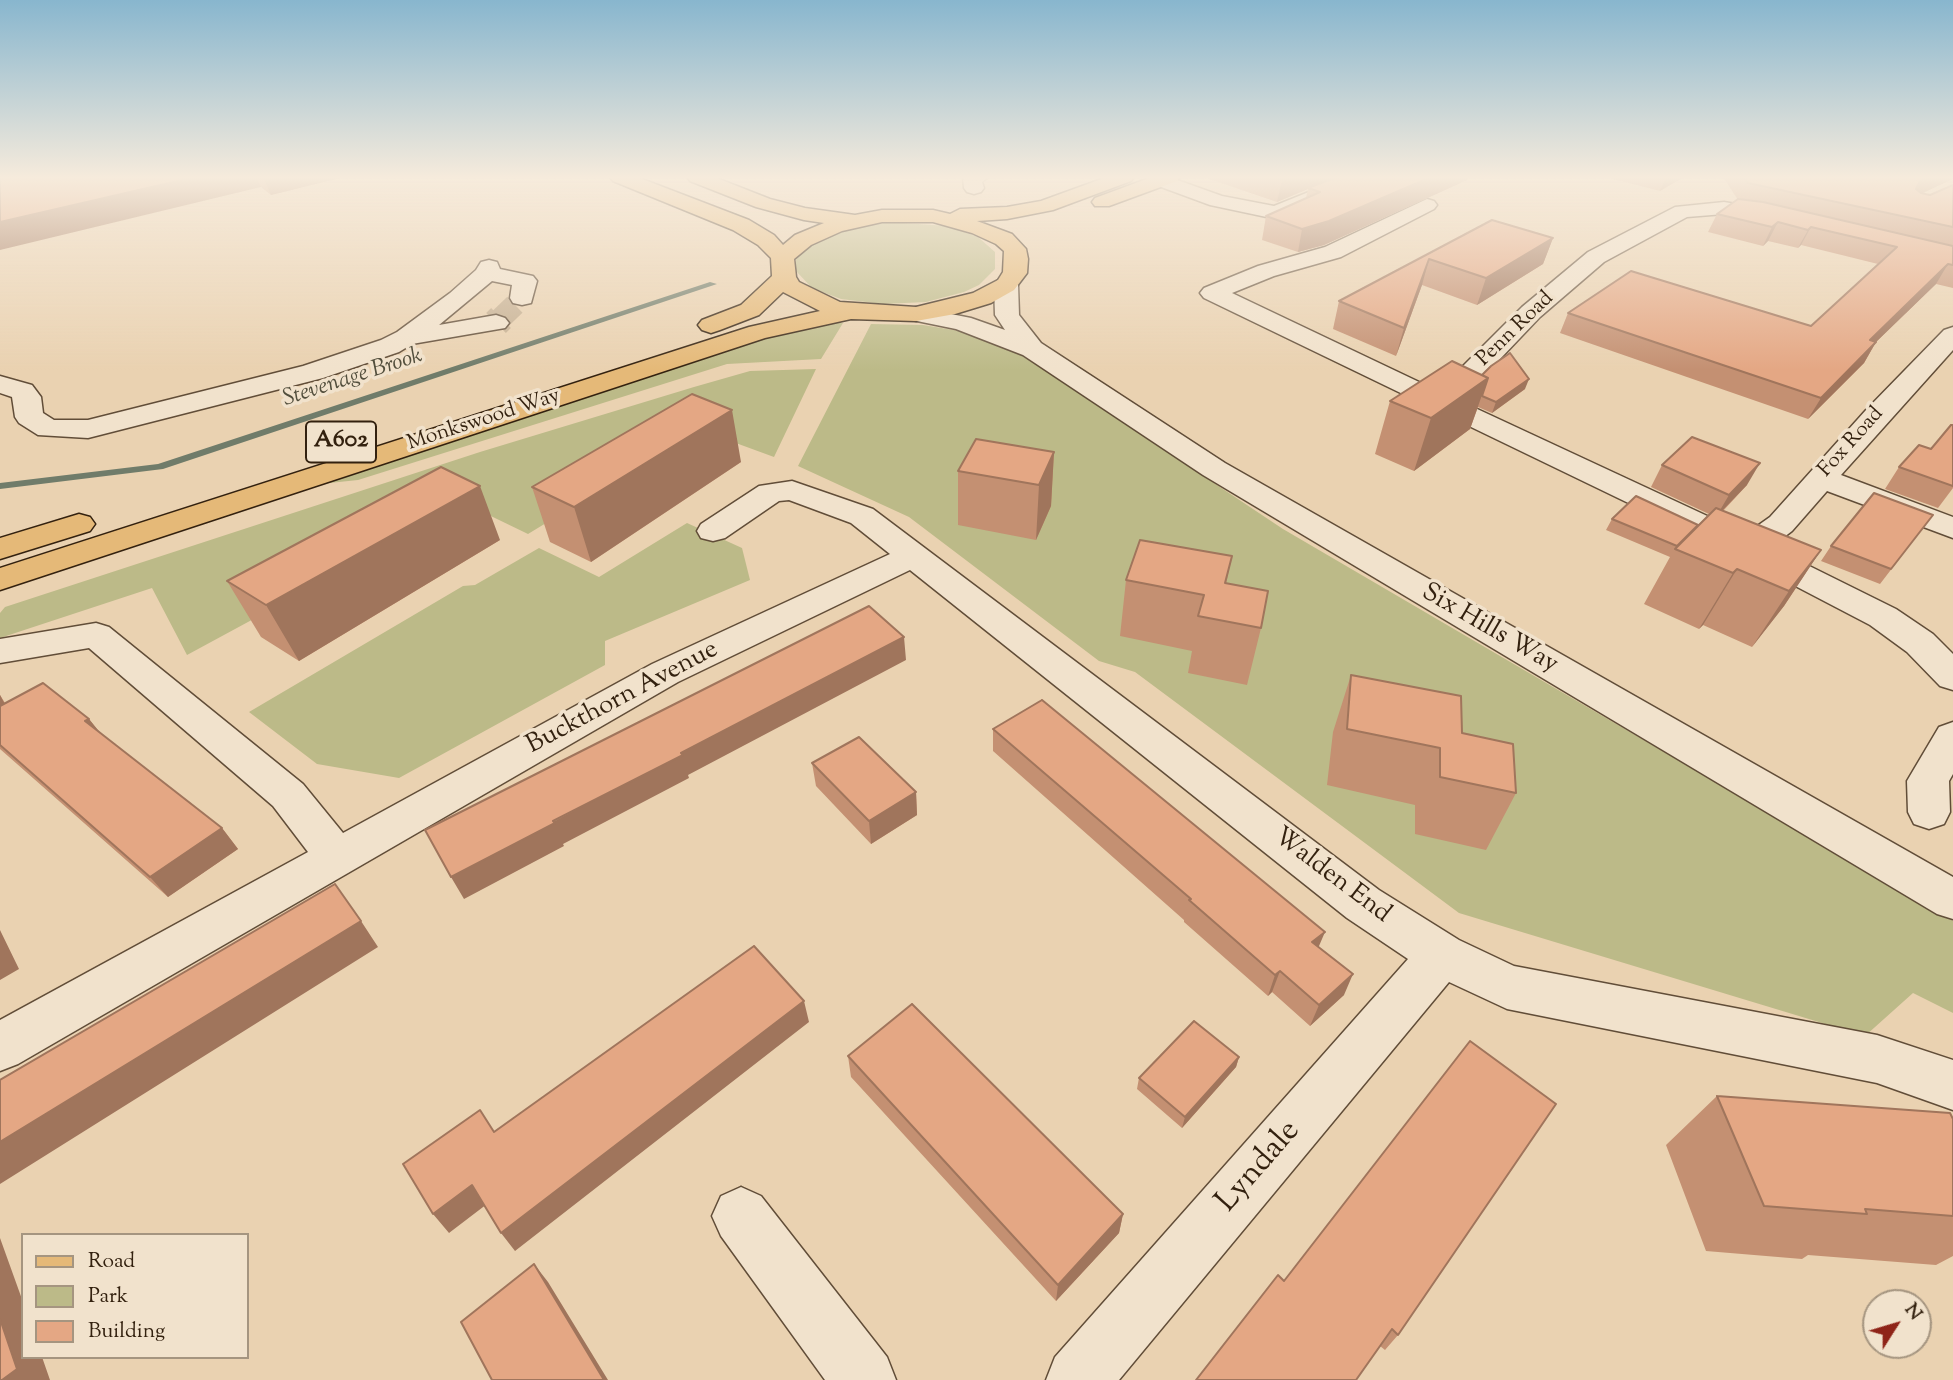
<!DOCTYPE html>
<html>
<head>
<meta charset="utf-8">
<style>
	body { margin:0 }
	#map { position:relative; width:1953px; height:1380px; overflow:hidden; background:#ead2b1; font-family:"Sorts Mill Goudy",serif }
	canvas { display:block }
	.legend { position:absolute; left:21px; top:1233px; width:228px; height:126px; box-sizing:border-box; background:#f1e2cc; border:2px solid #a59580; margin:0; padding:9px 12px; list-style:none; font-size:21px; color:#33210f }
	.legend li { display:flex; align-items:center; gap:14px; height:35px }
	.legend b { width:35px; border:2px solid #a59580 }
	.north { position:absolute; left:1862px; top:1289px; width:70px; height:70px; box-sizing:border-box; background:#f1e2cc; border:2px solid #a59580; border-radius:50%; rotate:53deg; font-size:19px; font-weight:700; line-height:28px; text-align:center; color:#33210f }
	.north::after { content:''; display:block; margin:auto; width:24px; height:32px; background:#8f2418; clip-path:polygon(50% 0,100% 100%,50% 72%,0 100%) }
</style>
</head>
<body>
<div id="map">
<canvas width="1953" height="1380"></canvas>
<ul class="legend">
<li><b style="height:9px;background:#e5b978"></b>Road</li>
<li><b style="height:19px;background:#bcba88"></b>Park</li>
<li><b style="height:19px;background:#e4a784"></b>Building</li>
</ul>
<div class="north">N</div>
</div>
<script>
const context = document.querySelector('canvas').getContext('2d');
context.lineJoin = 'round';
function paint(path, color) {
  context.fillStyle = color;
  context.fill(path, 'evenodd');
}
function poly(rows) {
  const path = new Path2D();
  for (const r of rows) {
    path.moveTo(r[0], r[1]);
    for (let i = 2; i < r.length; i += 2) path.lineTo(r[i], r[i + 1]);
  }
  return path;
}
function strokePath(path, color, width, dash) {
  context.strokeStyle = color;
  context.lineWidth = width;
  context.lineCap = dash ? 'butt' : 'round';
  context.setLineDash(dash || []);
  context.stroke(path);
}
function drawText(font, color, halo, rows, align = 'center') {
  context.font = font + ' "Sorts Mill Goudy",serif';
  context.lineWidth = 7;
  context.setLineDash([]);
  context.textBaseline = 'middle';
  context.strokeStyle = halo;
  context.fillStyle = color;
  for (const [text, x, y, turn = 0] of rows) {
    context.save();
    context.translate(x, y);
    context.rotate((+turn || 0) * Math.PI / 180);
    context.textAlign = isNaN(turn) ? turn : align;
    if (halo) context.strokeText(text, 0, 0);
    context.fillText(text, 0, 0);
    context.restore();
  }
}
paint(poly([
	[889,222,948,226,978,237,995,252,995,269,979,285,964,292,926,302,883,304,841,299,825,293,811,287,796,271,795,262,799,254,807,246,832,232],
	[830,322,843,323,821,359,727,364,358,480,320,484,751,339],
	[871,324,923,325,966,332,1023,356,1283,529,1953,921,1953,1013,1913,993,1865,1036,1459,913,1135,672,1099,661,909,517,798,466],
	[816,369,774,457,714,435,679,442,528,534,466,504,187,655,152,588,0,638,0,613,5,607,480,452,694,387,750,371],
	[687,523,742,548,750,580,605,641,605,665,399,778,317,764,249,712,463,586,475,585,539,548,599,577]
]), '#bcba88');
paint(poly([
	[710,282,717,284,163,469,0,489,0,483,158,464,710,282]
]), '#707c6a');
strokePath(poly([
	[499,320,522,298]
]), '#c5af91', 22, [22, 11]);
strokePath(poly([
	[496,323,501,318]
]), '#c5af91', 28, [28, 14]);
const minor = poly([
	[963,177,988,177,982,182,984,188,981,192,974,194,967,192,964,188,963,177],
	[1152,177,1169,177,1222,196,1274,206,1346,177,1372,177,1369,181,1276,219,1210,205,1153,184,1150,180,1152,177],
	[1427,199,1434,201,1437,205,1434,209,1341,257,1274,276,1232,293,1438,391,1522,307,1588,252,1675,207,1724,202,1784,212,1788,216,1784,220,1777,222,1724,214,1687,217,1604,262,1540,317,1460,401,1746,534,1770,517,1866,410,1944,330,1953,327,1953,350,1841,475,1953,517,1953,538,1827,491,1792,531,1771,547,1896,609,1933,634,1953,654,1953,690,1940,686,1907,652,1870,625,1736,555,1204,298,1200,293,1204,288,1258,266,1325,247,1427,199],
	[489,260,497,262,500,269,533,276,537,281,531,303,522,305,513,303,510,298,512,285,492,281,439,325,496,315,505,318,509,323,505,328,412,344,399,352,323,378,88,438,38,435,19,423,15,417,12,397,0,393,0,376,32,385,41,397,43,413,54,420,88,420,303,366,381,340,397,332,450,293,476,270,481,262,489,260],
	[1006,278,1014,280,1018,285,1019,315,1041,343,1225,463,1953,877,1953,919,1937,914,1203,475,1023,355,956,329,907,319,904,314,907,309,916,307,971,318,1005,330,995,315,994,285,998,280,1006,278],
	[792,481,873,509,1379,890,1459,940,1514,966,1877,1035,1953,1060,1953,1110,1877,1083,1507,1009,1449,982,1119,1380,1046,1380,1055,1357,1408,959,1347,918,910,570,678,682,18,1064,0,1071,0,1020,308,852,273,806,89,648,0,663,0,639,96,623,109,627,303,784,343,833,652,664,890,554,851,523,789,500,779,501,725,538,713,541,701,538,697,531,701,524,759,486,792,481],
	[1953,722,1953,774,1949,781,1950,812,1944,824,1929,829,1914,824,1908,812,1907,781,1939,727,1953,722],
	[741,1187,761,1196,887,1357,896,1380,825,1380,721,1236,712,1216,721,1196,741,1187]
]);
const major = poly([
	[610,177,637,177,749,220,774,235,783,245,795,235,824,223,804,220,756,207,690,181,687,177,714,177,770,199,805,208,855,215,882,210,933,210,950,214,960,209,1007,207,1041,201,1107,177,1134,177,1131,181,1053,210,1007,219,977,221,1012,234,1026,249,1028,259,1027,273,1014,290,991,303,955,314,916,321,851,319,765,338,0,590,0,568,749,327,820,311,783,292,759,315,720,330,711,333,702,330,698,325,702,320,741,305,772,276,771,258,758,245,733,230,613,181,610,177],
	[882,222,933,222,972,233,996,244,1004,251,1003,272,998,280,973,293,916,307,840,302,799,282,796,277,794,259,811,245,842,231,882,222],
	[1152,177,1180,177,1177,181,1109,206,1095,206,1092,202,1095,198,1152,177],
	[79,514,90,517,95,524,90,531,0,559,0,538,79,514]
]);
strokePath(minor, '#614d38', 3);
strokePath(major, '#33210f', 3);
paint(minor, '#f1e2cc');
paint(major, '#e5b978');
paint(poly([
	[0,177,344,177,271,195,261,187],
	[1206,177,1468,177,1467,180,1324,245,1298,252,1262,240,1266,216,1306,198,1308,189,1277,202,1206,178],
	[1605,177,1684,177,1660,191],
	[1723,177,1953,177,1953,179,1921,193,1930,195,1953,185,1953,288,1936,284,1876,342,1864,363,1808,419,1560,333,1568,313,1811,326,1878,264,1801,245,1798,248,1768,241,1763,246,1708,232,1717,214,1738,200],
	[1492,220,1553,238,1543,264,1477,305,1422,285,1396,356,1333,329,1339,301],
	[1482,375,1525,389,1492,413,1478,407,1470,429,1414,471,1375,454,1390,401],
	[1953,425,1953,488,1938,508,1885,489,1899,467,1931,449],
	[1054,452,1051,506,1036,540,958,525,958,471],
	[741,462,591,562,550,542,532,487],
	[1662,465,1747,485,1723,511,1821,550,1784,606,1752,647,1703,625,1699,629,1644,604,1670,557,1606,530,1612,519,1698,525,1709,514,1651,487],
	[1933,515,1880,584,1821,561,1831,546],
	[500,540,299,661,261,637,227,581],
	[1232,556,1226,584,1261,628,1247,685,1188,673,1192,651,1120,636,1126,580],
	[1351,675,1462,733,1516,793,1486,850,1415,834,1415,805,1327,785,1333,732],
	[0,695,5,703,89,719,100,733,222,828,238,849,168,897,0,749],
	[993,729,1319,947,1344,995,1310,1026,1272,992,1268,996,1184,922,1184,920,993,751],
	[812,763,916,792,917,815,871,844,816,786],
	[1470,1041,1398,1335,1385,1350,1380,1346,1284,1281],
	[848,1056,1123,1214,1119,1233,1056,1301,851,1077],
	[1239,1057,1236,1067,1182,1128,1137,1089,1139,1078],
	[1717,1096,1953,1119,1953,1256,1936,1265,1808,1255,1802,1259,1706,1251,1666,1145]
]), '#c49072');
paint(poly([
	[195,177,256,177,261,187,0,250,0,222],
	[263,177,344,177,271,195],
	[1289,177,1340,177,1308,188,1308,189,1277,202,1282,180],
	[1431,177,1468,177,1467,180,1324,245,1298,252,1302,229],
	[1666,177,1684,177,1660,191],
	[1929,177,1953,177,1953,179,1910,199,1920,181],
	[1778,222,1768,241,1763,246,1772,227],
	[1811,227,1801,245,1798,248,1808,230],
	[1553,238,1543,264,1477,305,1486,278],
	[1429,259,1422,285,1396,356,1404,328],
	[1948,264,1936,284,1876,342,1864,363,1808,419,1821,398,1870,340],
	[1488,378,1470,429,1414,471,1431,418],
	[1529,379,1525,389,1492,413,1496,402],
	[732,410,741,462,591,562,574,507],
	[1054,452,1051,506,1036,540,1039,485],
	[1760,463,1747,485,1716,517,1729,495],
	[480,486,500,540,299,661,266,605],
	[1821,550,1784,606,1752,647,1789,591],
	[1737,569,1703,625,1699,629,1733,573],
	[904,637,906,660,688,775,689,778,563,844,564,846,464,899,451,877,681,753],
	[0,695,17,727,0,708],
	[89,719,106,740,85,721],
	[916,792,917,815,871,844,869,821],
	[222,828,238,849,168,897,150,877],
	[361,921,378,947,0,1184,0,1142],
	[0,930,19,969,0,980],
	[1325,932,1316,953,1312,942],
	[1280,971,1272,992,1268,996,1275,975],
	[1353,974,1344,995,1310,1026,1319,1005],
	[804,1001,809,1022,515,1251,501,1233],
	[1239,1057,1236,1067,1182,1128,1185,1117],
	[472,1185,487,1204,449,1233,433,1214],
	[1123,1214,1119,1233,1056,1301,1058,1285],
	[0,1238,23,1302,23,1357,42,1357,50,1380,2,1380,0,1319],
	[534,1264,548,1282,608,1380,604,1380]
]), '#a0755c');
const building = poly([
	[0,177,195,177,0,222,0,177],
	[1272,177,1289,177,1282,180,1272,177],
	[1337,177,1431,177,1329,221,1302,229,1266,216,1320,192,1308,188,1337,177],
	[1743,177,1929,177,1920,181,1916,189,1921,193,1930,195,1953,185,1953,227,1748,183,1743,177],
	[1738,199,1763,202,1953,246,1953,265,1948,264,1870,340,1876,342,1821,398,1568,313,1631,271,1811,326,1897,247,1811,227,1808,230,1778,222,1772,227,1717,214,1738,199],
	[1492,220,1553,238,1486,278,1429,259,1404,328,1339,301,1492,220],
	[1510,353,1529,379,1496,402,1482,396,1488,378,1482,375,1491,366,1510,353],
	[1452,361,1488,378,1431,418,1390,401,1452,361],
	[692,394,732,410,574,507,532,487,692,394],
	[1951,425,1953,425,1953,486,1899,467,1919,445,1931,449,1951,425],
	[1692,437,1760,463,1729,495,1662,465,1692,437],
	[976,439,1054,452,1039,485,958,471,976,439],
	[441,467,480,486,266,605,227,581,441,467],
	[1874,493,1933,515,1891,569,1831,546,1874,493],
	[1636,496,1698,525,1677,546,1612,519,1636,496],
	[1716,508,1821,550,1789,591,1737,569,1733,573,1675,549,1716,508],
	[1140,540,1232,556,1225,583,1268,591,1261,628,1198,616,1204,595,1126,580,1140,540],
	[869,606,904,637,681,753,683,755,553,821,555,823,451,877,425,830,869,606],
	[1351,675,1461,696,1462,733,1513,744,1516,793,1440,777,1440,748,1347,729,1351,675],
	[43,683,89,719,85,721,222,828,150,877,0,745,0,706,43,683],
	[1042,700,1325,932,1312,942,1353,974,1319,1005,1280,971,1275,975,1189,900,1191,899,993,729,1042,700],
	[859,737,916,792,869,821,812,763,859,737],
	[335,884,361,921,0,1142,0,1080,335,884],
	[754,946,804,1001,501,1233,472,1185,433,1214,403,1164,480,1110,494,1132,754,946],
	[912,1004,1123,1214,1058,1285,848,1056,912,1004],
	[1194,1021,1239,1057,1185,1117,1139,1078,1194,1021],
	[1470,1041,1556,1104,1398,1335,1392,1329,1356,1380,1196,1380,1278,1275,1284,1281,1470,1041],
	[1717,1096,1950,1113,1953,1119,1953,1216,1865,1209,1867,1214,1764,1206,1717,1096],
	[534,1264,604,1380,492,1380,461,1322,534,1264],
	[0,1319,17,1369,2,1380,0,1380,0,1319]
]);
paint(building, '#e4a784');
strokePath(building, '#a0755c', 2);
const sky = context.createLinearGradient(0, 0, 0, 370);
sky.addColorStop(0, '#88b6ce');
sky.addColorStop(0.48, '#f6ebdc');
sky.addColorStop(1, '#f6ebdc00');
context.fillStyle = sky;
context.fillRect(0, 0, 1953, 370);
drawText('21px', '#33210f', '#f1e2cc', [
	["Penn Road",1516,330,-44],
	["Monkswood Way",484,421,-18],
	["Fox Road",1852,443,-48]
]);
drawText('italic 23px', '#524e3c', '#f1e2cc', [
	["Stevenage Brook",353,379,-18]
]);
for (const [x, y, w] of [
	[341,442,70]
]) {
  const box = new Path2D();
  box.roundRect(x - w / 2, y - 20.5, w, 41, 5);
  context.fillStyle = '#f1e2cc';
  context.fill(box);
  strokePath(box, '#33210f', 2);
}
drawText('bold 24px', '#33210f', null, [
	["A602",341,442]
]);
drawText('26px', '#33210f', '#f1e2cc', [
	["Six Hills Way",1489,630,30],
	["Buckthorn Avenue",623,699,-28],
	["Walden End",1331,877,37]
]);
drawText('32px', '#33210f', '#f1e2cc', [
	["Lyndale",1260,1168,-49]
]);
</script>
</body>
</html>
